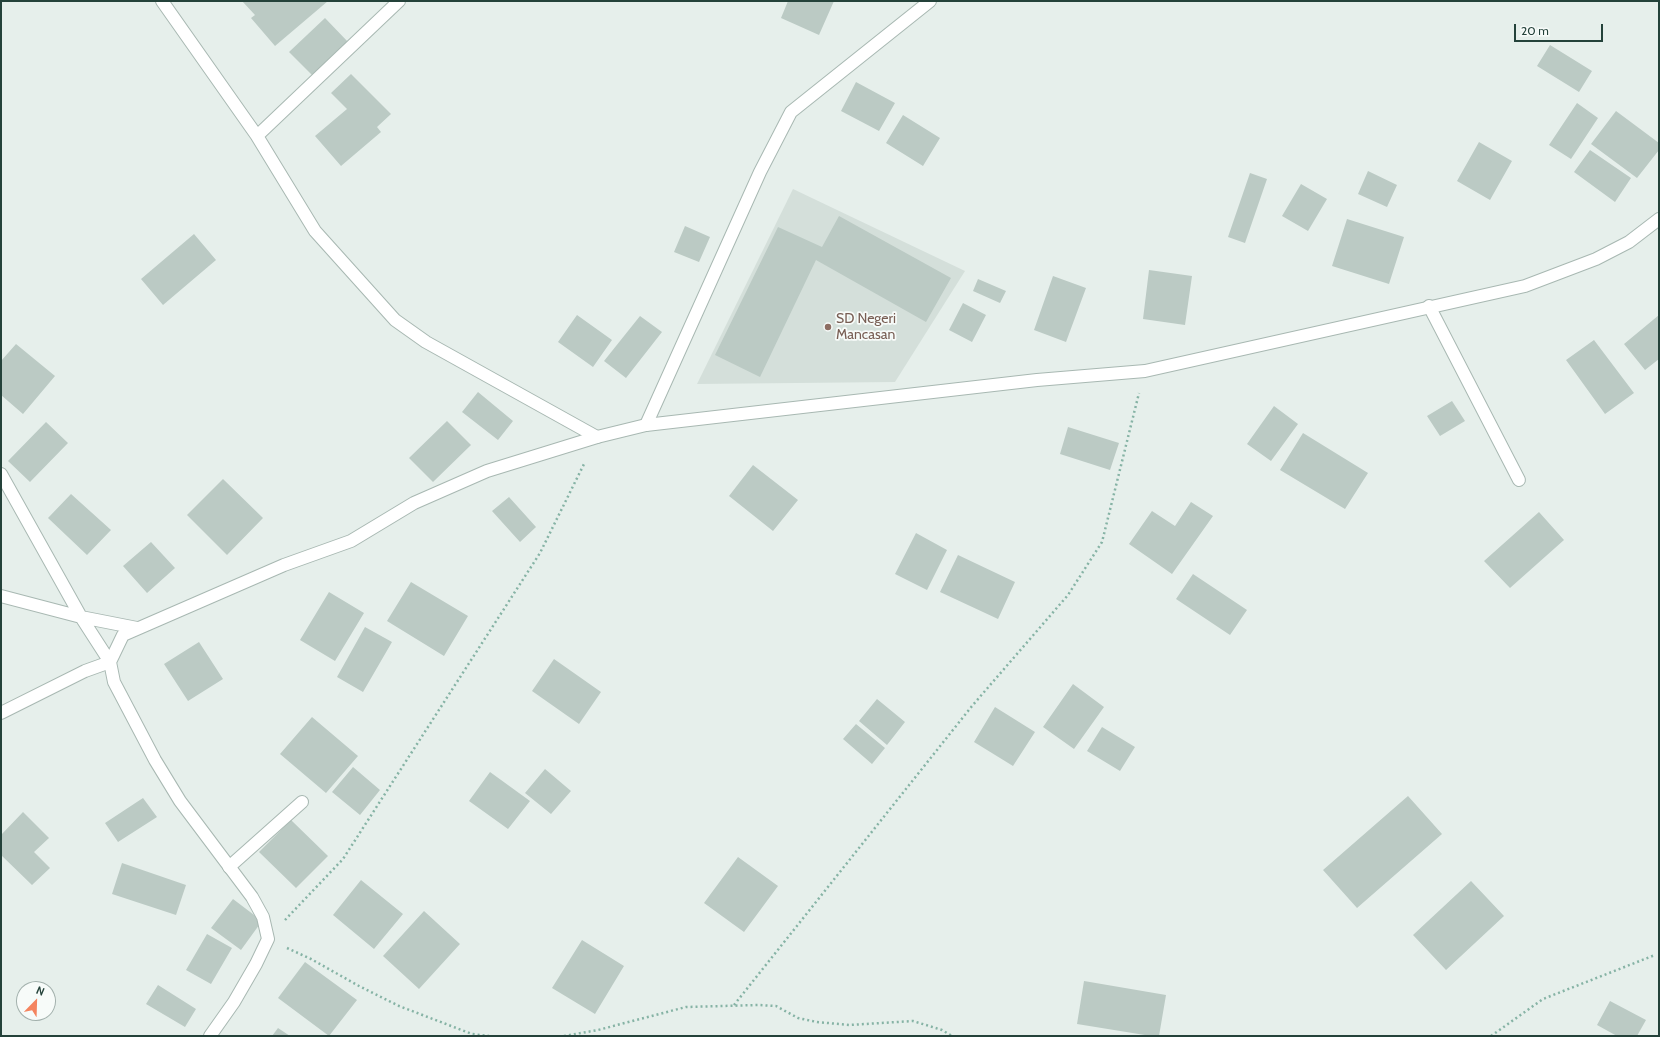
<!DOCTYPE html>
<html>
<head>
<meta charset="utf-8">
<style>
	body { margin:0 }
	#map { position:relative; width:1660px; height:1037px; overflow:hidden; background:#e6efeb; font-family:Cabin,sans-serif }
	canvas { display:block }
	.frame { position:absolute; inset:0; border:2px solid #24423a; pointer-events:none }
	.north { position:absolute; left:16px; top:981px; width:40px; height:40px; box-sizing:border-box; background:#f7fbf9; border:1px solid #a3b1ad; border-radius:50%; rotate:23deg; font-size:11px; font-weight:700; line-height:16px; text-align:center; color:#24423a }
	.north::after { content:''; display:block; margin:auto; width:14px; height:18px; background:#f4845f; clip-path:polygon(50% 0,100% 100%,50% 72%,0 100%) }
	.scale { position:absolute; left:1514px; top:24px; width:89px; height:18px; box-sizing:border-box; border:2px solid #24423a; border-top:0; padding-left:5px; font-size:12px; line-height:14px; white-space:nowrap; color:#24423a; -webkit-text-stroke:3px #f7fbf9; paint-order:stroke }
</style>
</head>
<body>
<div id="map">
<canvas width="1660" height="1037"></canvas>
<div class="frame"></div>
<div class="north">N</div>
<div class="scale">20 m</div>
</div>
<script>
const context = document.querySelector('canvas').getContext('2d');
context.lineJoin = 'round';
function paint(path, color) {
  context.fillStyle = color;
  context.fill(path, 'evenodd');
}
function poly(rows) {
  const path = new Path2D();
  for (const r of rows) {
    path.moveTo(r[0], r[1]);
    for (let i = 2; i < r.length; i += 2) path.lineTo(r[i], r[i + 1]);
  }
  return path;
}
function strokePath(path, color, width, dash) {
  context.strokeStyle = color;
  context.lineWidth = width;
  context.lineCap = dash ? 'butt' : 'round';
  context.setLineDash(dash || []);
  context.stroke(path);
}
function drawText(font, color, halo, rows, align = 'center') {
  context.font = font + ' Cabin,sans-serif';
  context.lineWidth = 3.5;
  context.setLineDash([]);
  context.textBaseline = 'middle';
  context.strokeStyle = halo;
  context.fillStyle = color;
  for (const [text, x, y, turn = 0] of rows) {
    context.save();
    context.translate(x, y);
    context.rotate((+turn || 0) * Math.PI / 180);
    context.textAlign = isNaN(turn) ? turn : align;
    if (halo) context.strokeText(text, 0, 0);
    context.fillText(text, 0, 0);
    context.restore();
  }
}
paint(poly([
	[793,189,965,271,895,382,697,384]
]), '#d4dfda');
paint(poly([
	[242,1,328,1,275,46,251,18,255,15],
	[788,1,834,1,819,35,781,18],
	[325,18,349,43,314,77,289,52],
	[1550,45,1592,71,1579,92,1537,66],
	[351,74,391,114,377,127,381,132,341,166,315,136,347,109,331,93],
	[856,82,895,103,879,131,841,111],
	[1577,103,1598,118,1571,159,1549,145],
	[1616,111,1659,143,1659,150,1637,178,1591,144],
	[903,115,940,138,923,166,886,143],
	[1479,142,1512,161,1490,200,1457,181],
	[1590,150,1631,178,1615,202,1574,172],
	[1368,171,1397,185,1387,207,1358,194],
	[1250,173,1267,179,1245,243,1228,237],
	[1301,184,1327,199,1308,231,1282,216],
	[839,216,951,278,926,322,816,260,760,377,715,355,778,227,822,247],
	[1347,219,1404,237,1389,284,1332,266],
	[685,226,710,237,699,262,674,252],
	[194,234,216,260,163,305,141,279],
	[1149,270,1192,276,1185,325,1143,319],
	[1053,276,1086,288,1066,342,1034,330],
	[978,279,1006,291,1000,303,973,291],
	[963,303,986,315,972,342,949,330],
	[577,315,612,340,593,367,558,342],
	[1659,315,1659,359,1645,370,1624,344],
	[640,316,662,332,626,378,604,361],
	[1594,340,1634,393,1605,414,1566,360],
	[16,344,55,376,23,414,1,395,1,361],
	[478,392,513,421,498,440,462,412],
	[1452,401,1465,421,1440,436,1427,416],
	[1274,406,1298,424,1271,461,1247,444],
	[447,421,471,445,433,482,409,458],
	[46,422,68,443,30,482,8,461],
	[1068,427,1119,443,1110,470,1060,454],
	[1303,433,1368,473,1345,509,1280,470],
	[753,465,798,500,773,531,729,496],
	[223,479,263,518,227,555,187,515],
	[71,494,111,530,87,555,48,518],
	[509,497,536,527,520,542,492,511],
	[1191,502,1213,516,1172,574,1129,544,1152,511,1175,526],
	[1539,512,1564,540,1510,588,1484,561],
	[916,533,947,550,927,590,895,574],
	[151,542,175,568,147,593,123,566],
	[958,555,1015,582,998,619,940,592],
	[1193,574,1247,610,1230,635,1176,599],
	[411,582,468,616,444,656,387,621],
	[329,592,364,613,335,661,300,640],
	[365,627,392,642,363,692,337,677],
	[199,642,223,679,188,701,164,664],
	[554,659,601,692,579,724,532,691],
	[1073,684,1104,707,1074,749,1043,727],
	[877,699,905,722,887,745,859,721],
	[995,707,1035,732,1013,766,974,742],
	[312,717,358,756,326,793,280,754],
	[856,724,885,748,872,764,843,739],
	[1102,727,1135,747,1120,771,1087,751],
	[353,767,380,790,360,815,332,792],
	[545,769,571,791,551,814,525,793],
	[490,772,530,801,508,829,469,801],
	[1408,796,1442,834,1357,908,1323,870],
	[143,798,157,817,118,842,105,823],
	[23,812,49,838,34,852,50,868,32,885,1,855,1,835],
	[291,820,328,856,296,888,259,852],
	[738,857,778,886,744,932,704,903],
	[122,863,186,885,176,915,112,894],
	[361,880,403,914,374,949,333,915],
	[1471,881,1504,916,1446,970,1413,935],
	[233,899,262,921,241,950,211,928],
	[424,911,460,944,419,989,383,956],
	[207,934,232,948,211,984,186,970],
	[582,940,624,966,595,1014,552,988],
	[305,962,357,1000,329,1036,278,998],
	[1084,981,1166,995,1159,1036,1151,1036,1077,1024],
	[158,985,196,1009,185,1027,146,1004],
	[1610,1001,1646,1020,1637,1036,1617,1036,1597,1025],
	[278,1028,290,1036,272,1036]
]), '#bbcac4');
const service = poly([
	[1429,306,1519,480],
	[229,867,302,802]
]);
const minor = poly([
	[162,1,257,136,315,231,395,320,426,342,597,437],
	[257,136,399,1],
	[646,425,760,172,791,112,930,1],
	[1,474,81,617,110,662,85,671,1,713],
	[1,596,81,617,137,628]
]);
const tertiary = poly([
	[210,1036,234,1002,256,964,268,939,263,917,252,897,180,801,155,760,114,682,110,662,123,635,284,565,351,541,414,503,487,471,597,437,646,425,1037,380,1145,371,1525,286,1596,259,1629,242,1659,219]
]);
strokePath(service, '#a8b8b2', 14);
strokePath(minor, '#a8b8b2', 14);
strokePath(tertiary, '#a8b8b2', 14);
strokePath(poly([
	[285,920,343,859,540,553,584,464],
	[287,948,311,959,359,986,399,1006,472,1034,489,1036],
	[734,1005,972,706,1068,595,1102,542,1139,393],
	[564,1036,598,1030,686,1007,759,1005,776,1006,798,1018,817,1022,849,1025,913,1021,942,1030,952,1036],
	[1491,1036,1543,999,1655,955]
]), '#86b3a5', 2.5, [2, 3]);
strokePath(service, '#fff', 12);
strokePath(minor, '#fff', 12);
strokePath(tertiary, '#fff', 12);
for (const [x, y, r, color] of [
	[828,327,4,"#8d6e63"]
]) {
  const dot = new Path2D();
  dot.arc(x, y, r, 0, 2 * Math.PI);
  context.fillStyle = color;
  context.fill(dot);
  strokePath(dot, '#f7fbf9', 1.5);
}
drawText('14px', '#785e54', '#f7fbf9', [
	["SD Negeri",836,319],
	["Mancasan",836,335]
], 'left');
</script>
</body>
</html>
